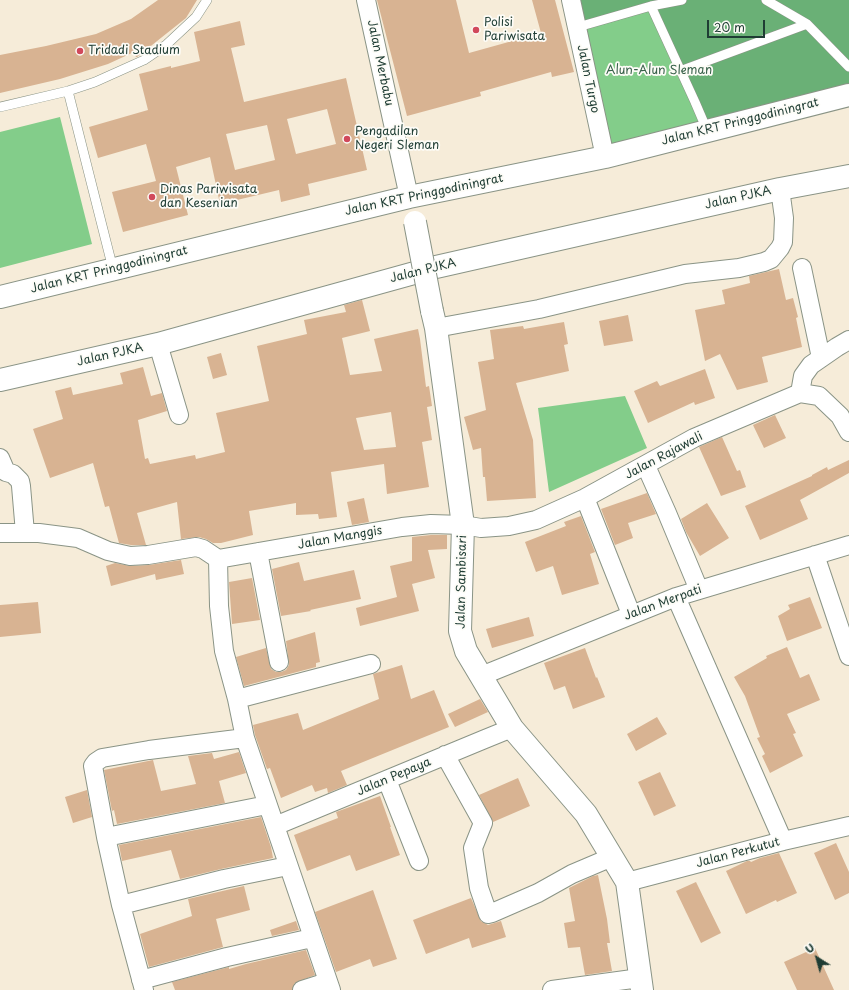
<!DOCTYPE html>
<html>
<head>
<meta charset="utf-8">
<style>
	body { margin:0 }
	#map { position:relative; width:849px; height:990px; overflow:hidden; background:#f6ecd9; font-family:"Playpen Sans",sans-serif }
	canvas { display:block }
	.north { position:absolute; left:797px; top:938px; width:40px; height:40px; -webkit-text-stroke:3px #fdfcf7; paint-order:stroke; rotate:323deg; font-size:11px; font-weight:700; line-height:16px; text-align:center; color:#1f3d34 }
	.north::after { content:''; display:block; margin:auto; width:14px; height:18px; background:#1f3d34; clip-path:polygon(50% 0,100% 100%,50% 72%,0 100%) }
	.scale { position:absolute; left:707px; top:20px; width:58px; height:18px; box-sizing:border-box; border:2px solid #1f3d34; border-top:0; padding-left:5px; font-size:12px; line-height:14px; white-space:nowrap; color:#1f3d34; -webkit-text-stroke:3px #fdfcf7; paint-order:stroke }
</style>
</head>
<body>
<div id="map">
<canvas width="849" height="990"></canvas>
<div class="north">U</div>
<div class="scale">20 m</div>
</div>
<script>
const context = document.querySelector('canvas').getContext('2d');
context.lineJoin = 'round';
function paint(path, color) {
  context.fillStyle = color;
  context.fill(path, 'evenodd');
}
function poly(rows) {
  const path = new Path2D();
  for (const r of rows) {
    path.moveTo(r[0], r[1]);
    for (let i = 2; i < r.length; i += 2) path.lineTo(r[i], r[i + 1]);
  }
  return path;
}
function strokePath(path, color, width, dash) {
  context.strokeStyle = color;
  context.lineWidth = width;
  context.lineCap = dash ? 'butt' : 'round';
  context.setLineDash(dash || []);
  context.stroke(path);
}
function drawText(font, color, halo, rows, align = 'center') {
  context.font = font + ' "Playpen Sans",sans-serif';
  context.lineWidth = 3.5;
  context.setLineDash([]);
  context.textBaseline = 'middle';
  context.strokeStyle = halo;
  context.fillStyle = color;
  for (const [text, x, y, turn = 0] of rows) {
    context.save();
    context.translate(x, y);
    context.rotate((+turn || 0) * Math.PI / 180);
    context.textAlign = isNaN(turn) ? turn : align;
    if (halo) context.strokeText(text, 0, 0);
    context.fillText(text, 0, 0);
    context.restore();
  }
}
paint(poly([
	[571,0,849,0,849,97,605,157],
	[60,117,92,244,0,268,0,132],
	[625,396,647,448,549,492,538,408]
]), '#83cd8a');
paint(poly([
	[571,0,849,0,849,85,789,98,704,123,671,50,657,5,578,27]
]), '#6ab076');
paint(poly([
	[158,0,197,0,186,18,137,57,136,57,134,52,108,64,60,79,0,93,0,55,46,46,96,34,131,19],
	[377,0,456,0,469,53,541,33,532,0,555,0,574,72,552,77,551,72,480,92,481,96,407,116],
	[240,21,245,45,231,48,244,102,346,78,367,170,308,184,310,195,281,202,279,190,220,204,210,157,176,167,188,215,123,232,112,192,156,181,146,144,98,158,89,127,148,110,139,74,171,66,171,68,200,61,194,32],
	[327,109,336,144,296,154,287,119],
	[267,125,275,160,235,170,226,134],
	[779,269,786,300,793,298,798,317,796,318,802,347,762,357,768,382,737,390,720,354,705,361,695,310,725,304,722,290,750,283,749,276],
	[362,300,370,331,342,338,350,375,382,371,374,339,418,329,420,339,426,387,429,386,432,406,427,407,432,440,422,442,429,487,387,494,384,464,331,472,337,517,319,519,318,514,296,515,296,503,249,511,253,535,221,543,213,543,206,539,199,537,181,539,177,502,137,513,146,545,131,545,119,543,109,506,105,507,93,463,50,478,33,429,63,419,55,391,71,387,73,395,123,384,120,373,143,367,151,396,162,393,167,411,138,420,145,459,148,458,150,464,195,455,196,459,225,452,216,413,269,401,257,346,307,334,304,320,346,312,344,305],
	[391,412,396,447,364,450,356,418],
	[628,315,633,341,604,346,599,321],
	[564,322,568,344,564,345,569,371,516,383,533,440,536,498,487,501,485,477,483,477,481,448,473,450,464,417,486,410,478,362,494,359,490,330,523,326,524,329],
	[221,353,227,375,213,379,207,357],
	[705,369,715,398,695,405,694,402,648,423,634,391,657,381,660,386],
	[775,415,786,438,764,448,753,425],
	[722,437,737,471,740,470,746,487,721,496,699,447],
	[849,460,849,473,800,500,808,519,760,540,745,506,812,476,812,475,827,467,828,470],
	[647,493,656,514,628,523,633,538,615,545,601,509],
	[364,498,369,522,352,525,347,502],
	[707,503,729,538,700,556,686,532,681,519],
	[581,516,595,552,590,554,599,584,562,595,553,566,536,572,525,542,566,526,564,522],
	[431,535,447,535,447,549,428,550,435,578,412,584,419,611,360,626,356,608,397,597,390,566,412,561,412,537],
	[181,560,184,574,156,580,155,574,111,586,106,566,115,563,130,566,149,565],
	[299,562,304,581,354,570,361,599,310,610,311,611,281,616,272,569],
	[252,578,260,620,232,624,229,582],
	[810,597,822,628,787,641,778,616,790,609,788,605],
	[38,602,41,633,0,637,0,605],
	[529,617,534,636,492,648,486,629],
	[315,632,320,662,316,663,316,667,244,686,236,657,266,648,271,669,276,672,281,672,286,670,289,665,286,641],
	[787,647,800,678,809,674,820,700,787,714,796,733,793,734,803,756,770,773,762,756,765,754,757,738,760,737,745,696,734,677,767,658,766,656],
	[585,648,596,678,597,677,605,697,573,709,565,686,554,690,544,663],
	[402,665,411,699,434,690,449,727,341,771,347,785,328,793,327,788,315,792,312,785,281,798,270,768,267,769,255,735,253,725,298,713,303,730,379,699,373,674],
	[480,699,488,712,455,727,448,714],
	[657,717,667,734,636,751,627,734],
	[239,752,246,773,219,781,225,803,117,824,114,810,112,811,104,770,153,760,161,791,196,784,188,756,212,753,214,759],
	[660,772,676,806,654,816,638,782],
	[518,778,530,806,493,822,479,795],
	[87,790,92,817,73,823,65,797],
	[380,796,391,827,390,827,400,855,356,871,350,855,307,871,294,835,338,818,336,812],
	[261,817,271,847,273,858,221,869,180,879,171,850,122,861,119,845],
	[836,843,849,872,849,893,835,900,814,853],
	[779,853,797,893,777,902,776,900,746,914,726,871,747,861,750,861,751,862,760,858],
	[598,875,607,919,610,943,607,943,612,971,585,975,580,947,568,948,564,923,575,921,569,888,593,876],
	[696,882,721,933,701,943,676,891],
	[244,886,250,910,216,919,223,947,149,967,140,934,192,916,188,899],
	[373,890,397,959,373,967,370,959,336,972,315,912],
	[471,898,481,921,488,925,501,921,506,937,472,948,469,938,426,954,413,920],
	[296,921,299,930,272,936,270,930],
	[815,948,834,990,797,990,784,962],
	[306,950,315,975,295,983,292,990,175,990,172,982,229,967,229,969,246,964]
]), '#d8b392');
const service = poly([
	[766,0,807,24,849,67],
	[651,6,695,102,707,130],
	[578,27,651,6,682,0],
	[680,71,807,24],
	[68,91,113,269],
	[0,107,68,91,95,82,144,60,166,45,196,17,207,0]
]);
const minor = poly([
	[366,0,409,197],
	[571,0,605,157],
	[802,268,821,358],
	[436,328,539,309,685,274,739,268,764,262,771,259,780,248,783,242,784,218,780,189],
	[158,344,179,415],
	[800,393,803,376,811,365,837,347,849,340],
	[0,458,6,472,13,474,20,481,21,486,25,533],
	[646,466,667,513,699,590],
	[585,498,631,614],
	[0,533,39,533,78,538,108,551,130,556,148,555,196,547,203,549,218,559],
	[258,552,279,662],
	[815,555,849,656],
	[218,559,402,527,431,524,463,525,481,528,509,526,536,520,585,498,694,438,800,393,819,396,840,416,849,432],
	[218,559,219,606,224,651,237,699,245,738,331,990],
	[676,597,783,841],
	[481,676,676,597,849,545],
	[237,699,371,664],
	[445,755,483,823,473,848,479,888,488,914,492,913,538,893,572,874,612,857],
	[387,780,419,861],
	[275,826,485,739,512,728],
	[106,837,267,805],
	[627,882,783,841,849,826],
	[121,905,224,879,288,866],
	[141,980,227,957,312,938],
	[144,990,121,905,106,837,93,766,96,762,102,758,149,750,245,738],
	[302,990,327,982],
	[552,990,640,978]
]);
const secondary = poly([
	[0,297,409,197,605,157,849,95],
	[432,311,436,328,463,525,460,631,466,651,512,728,586,814,627,882,642,990],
	[0,380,158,344,436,267,780,189,849,176]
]);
strokePath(service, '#8a9486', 10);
strokePath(minor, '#8a9486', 20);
strokePath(secondary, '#8a9486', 24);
strokePath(service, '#fff', 9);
strokePath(minor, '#fff', 18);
strokePath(secondary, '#fff', 22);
const secondaryBridge = poly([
	[415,222,432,311]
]);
strokePath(secondaryBridge, '#8a9486', 24, []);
strokePath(secondaryBridge, '#fff', 22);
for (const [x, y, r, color] of [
	[476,30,4,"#d1495b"],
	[80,51,4,"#d1495b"],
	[347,139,4,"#d1495b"],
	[152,197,4,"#d1495b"]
]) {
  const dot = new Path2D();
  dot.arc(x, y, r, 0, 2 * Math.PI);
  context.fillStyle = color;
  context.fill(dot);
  strokePath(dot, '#fdfcf7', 1.5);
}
drawText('12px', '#1f3d34', '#fdfcf7', [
	["Polisi",484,23],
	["Pariwisata",484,37],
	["Tridadi Stadium",88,51],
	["Pengadilan",355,132],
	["Negeri Sleman",355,146],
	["Dinas Pariwisata",160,190],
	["dan Kesenian",160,204]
], 'left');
drawText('12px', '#1f3d34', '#fdfcf7', [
	["Jalan Merbabu",380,63,78],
	["Jalan Turgo",588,79,78],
	["Jalan KRT Pringgodiningrat",740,122,-14],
	["Jalan KRT Pringgodiningrat",424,195,-12],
	["Jalan PJKA",738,198,-13],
	["Jalan KRT Pringgodiningrat",109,270,-14],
	["Jalan PJKA",423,271,-14],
	["Jalan PJKA",110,355,-13],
	["Jalan Rajawali",664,456,-28],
	["Jalan Manggis",340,538,-10],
	["Jalan Sambisari",462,582,-89],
	["Jalan Merpati",663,603,-20],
	["Jalan Pepaya",394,777,-23],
	["Jalan Perkutut",738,853,-15]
]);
drawText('12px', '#38614a', '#fdfcf7', [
	["Alun-Alun Sleman",659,71]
]);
</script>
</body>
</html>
